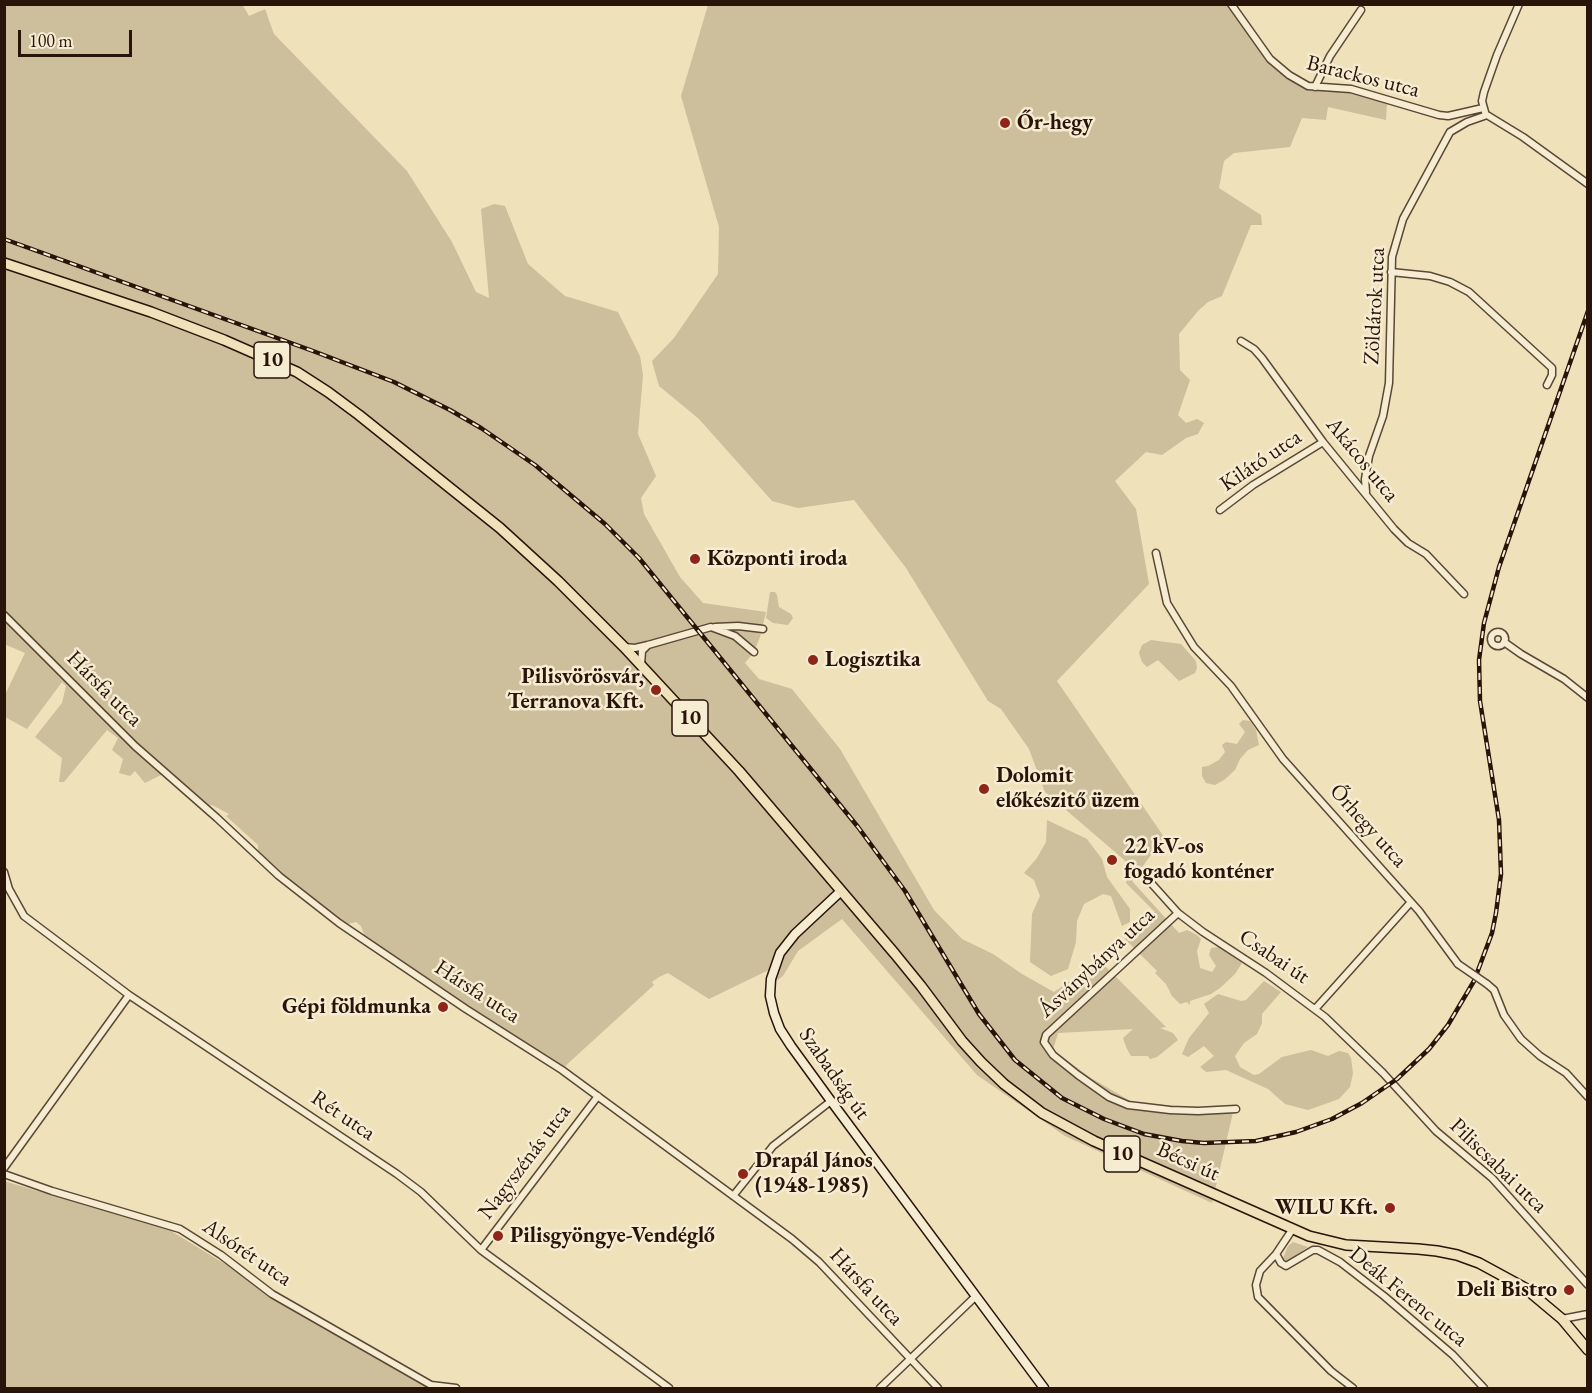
<!DOCTYPE html>
<html>
<head>
<meta charset="utf-8">
<style>
	body { margin:0 }
	#map { position:relative; width:1592px; height:1393px; overflow:hidden; background:#efe1ba; font-family:"EB Garamond",serif }
	canvas { display:block }
	.frame { position:absolute; inset:0; border:6px solid #291409; pointer-events:none }
	.scale { position:absolute; left:18px; top:30px; width:114px; height:27px; box-sizing:border-box; border:3px solid #291409; border-top:0; padding-left:8px; font-size:18px; line-height:21px; white-space:nowrap; color:#291409; -webkit-text-stroke:4px #f5ecd2; paint-order:stroke }
</style>
</head>
<body>
<div id="map">
<canvas width="1592" height="1393"></canvas>
<div class="frame"></div>
<div class="scale">100 m</div>
</div>
<script>
const context = document.querySelector('canvas').getContext('2d');
context.lineJoin = 'round';
function paint(path, color) {
  context.fillStyle = color;
  context.fill(path, 'evenodd');
}
function poly(rows) {
  const path = new Path2D();
  for (const r of rows) {
    if (r.length === 3) {
      path.moveTo(r[0] + r[2], r[1]);
      path.arc(r[0], r[1], r[2], 0, 2 * Math.PI);
      continue;
    }
    path.moveTo(r[0], r[1]);
    for (let i = 2; i < r.length; i += 2) path.lineTo(r[i], r[i + 1]);
  }
  return path;
}
function strokePath(path, color, width, dash) {
  context.strokeStyle = color;
  context.lineWidth = width;
  context.lineCap = dash ? 'butt' : 'round';
  context.setLineDash(dash || []);
  context.stroke(path);
}
function drawText(font, color, halo, rows, align = 'center') {
  context.font = font + ' "EB Garamond",serif';
  context.lineWidth = 5;
  context.setLineDash([]);
  context.textBaseline = 'middle';
  context.strokeStyle = halo;
  context.fillStyle = color;
  for (const [text, x, y, turn = 0] of rows) {
    context.save();
    context.translate(x, y);
    context.rotate((+turn || 0) * Math.PI / 180);
    context.textAlign = isNaN(turn) ? turn : align;
    if (halo) context.strokeText(text, 0, 0);
    context.fillText(text, 0, 0);
    context.restore();
  }
}
paint(poly([
	[242,4,249,16,265,9,274,34,407,171,452,242,476,292,489,298,481,209,494,204,505,206,528,264,565,296,618,312,640,356,643,375,638,434,656,476,641,498,644,514,680,577,703,603,766,612,760,637,754,652,745,663,759,679,792,689,840,749,934,910,962,939,993,954,1022,974,1054,992,1100,961,1166,1027,1160,1028,1173,1033,1178,1040,1157,1057,1150,1059,1148,1056,1131,1056,1127,1049,1123,1038,1133,1029,1058,1033,1053,1050,1091,1078,1132,1102,1186,1107,1234,1108,1212,1203,1065,1136,977,1075,842,919,798,951,783,976,776,981,777,966,709,999,668,973,659,977,652,982,654,985,563,1068,442,991,365,937,361,926,356,922,344,925,258,857,258,845,226,816,229,814,212,805,204,806,183,790,181,782,167,772,145,783,135,771,130,776,119,773,123,759,112,750,118,738,107,730,64,782,59,782,62,758,35,737,62,703,66,686,62,682,27,729,5,717,4,697,25,653,4,644,5,5],
	[708,5,1234,5,1266,61,1307,89,1351,91,1387,103,1386,120,1328,107,1326,120,1302,118,1290,147,1234,153,1224,161,1219,188,1261,215,1262,225,1251,225,1222,296,1208,302,1198,311,1179,334,1180,370,1190,380,1178,415,1186,423,1197,419,1204,423,1198,434,1186,438,1162,455,1146,452,1115,481,1136,509,1149,584,1057,681,1164,837,1132,881,1179,933,1187,930,1197,935,1201,939,1197,951,1200,968,1212,972,1216,966,1209,955,1211,948,1219,947,1242,963,1235,974,1220,988,1211,994,1190,1001,1190,1005,1187,1002,1180,1004,1172,996,1166,984,1155,973,1157,971,1125,939,1155,912,1126,883,1129,864,1045,792,1029,749,1001,709,988,701,906,568,854,500,798,508,772,501,699,419,659,386,652,361,674,338,718,274,719,227,681,96],
	[770,592,775,592,777,595,779,607,791,614,793,618,788,625,773,623,766,618],
	[1151,640,1181,644,1196,661,1197,668,1195,673,1179,681,1158,660,1147,667,1142,662,1139,653,1142,645],
	[1243,720,1250,721,1256,730,1259,745,1248,750,1240,759,1235,770,1224,780,1215,785,1206,783,1202,776,1202,767,1208,766,1219,760,1225,752,1222,745,1226,742,1237,744,1245,732,1239,724],
	[1047,820,1087,839,1102,859,1107,877,1130,909,1130,922,1122,926,1111,896,1103,894,1084,904,1077,921,1076,942,1068,969,1051,976,1030,962,1032,914,1040,896,1034,880,1024,873,1037,858,1046,842],
	[1264,981,1281,992,1262,1014,1262,1023,1257,1034,1244,1043,1235,1056,1240,1067,1254,1075,1259,1074,1282,1057,1311,1050,1328,1056,1339,1051,1348,1053,1351,1058,1353,1073,1350,1087,1339,1099,1308,1110,1285,1104,1268,1089,1226,1070,1206,1072,1200,1067,1214,1056,1204,1046,1188,1057,1182,1054,1189,1038,1209,1013,1204,1004,1218,994,1241,1001,1246,1000],
	[4,1181,171,1231,428,1388,5,1388],
	[1293,1242,1308,1247,1286,1262,1283,1258,1288,1246]
]), '#cdbe9c');
const minor = poly([
	[1231,4,1270,59,1289,75,1308,86,1351,89,1439,115,1448,116,1483,108],
	[1315,87,1330,56,1361,10],
	[1485,112,1482,101,1484,92,1497,55,1519,4],
	[1391,272,1430,276,1450,282,1469,292,1552,368,1552,375,1547,385],
	[1241,341,1254,349,1262,358,1323,442,1394,529,1408,543,1426,554,1464,594],
	[1366,492,1365,479,1369,456,1383,416,1389,383,1392,257,1403,219,1450,132,1467,122,1487,115,1523,137,1588,184],
	[1220,510,1253,485,1323,442],
	[1156,553,1167,603,1194,647,1231,686,1283,759,1419,911,1458,964],
	[4,615,135,746,217,818,279,876,339,923,466,1009,562,1070,792,1239,819,1262,938,1388],
	[715,627,738,626,763,629],
	[1498,639,7],
	[1504,642,1521,654,1564,679,1588,698],
	[624,647,635,648,648,645,711,627,735,636,754,652],
	[641,665,642,651,648,645],
	[4,872,9,889,24,916,129,995,397,1174,421,1192,481,1250,669,1388],
	[1143,874,1178,913,1203,932,1266,973,1325,1017,1383,1073,1436,1131,1492,1178,1588,1285],
	[1178,913,1046,1035,1044,1042,1053,1055,1078,1075,1109,1097,1128,1105,1170,1110,1198,1111,1236,1109],
	[1487,984,1494,990,1504,1015,1521,1039,1540,1056,1566,1073,1588,1097],
	[1316,1008,1411,902],
	[4,1168,129,995],
	[4,1174,52,1191,180,1229,221,1255,272,1294,431,1385,456,1388],
	[733,1196,773,1146,831,1101],
	[1292,1230,1276,1254,1260,1271,1256,1285,1258,1297,1331,1371,1353,1388],
	[481,1250,598,1096],
	[1276,1254,1281,1263,1286,1266,1313,1250,1318,1250,1340,1262,1384,1296,1453,1355,1484,1388],
	[1562,1319,1588,1314],
	[880,1388,976,1296]
]);
const secondary = poly([
	[841,891,795,934,780,953,771,979,770,996,774,1013,780,1029,791,1046,831,1101,1044,1388]
]);
const primary = poly([
	[4,263,151,312,224,340,297,372,328,392,359,415,500,528,558,581,624,647,739,771,895,954,921,986,962,1041,981,1062,1004,1084,1042,1113,1094,1141,1309,1236,1346,1245,1418,1249,1437,1251,1457,1255,1479,1263,1525,1288,1562,1319,1588,1350]
]);
strokePath(minor, '#5a4735', 9);
strokePath(secondary, '#291409', 11);
strokePath(primary, '#291409', 12);
strokePath(minor, '#f5ecd2', 6);
strokePath(secondary, '#f5ecd2', 8);
strokePath(primary, '#efe1ba', 9);
const rail = poly([
	[4,239,313,351,394,382,450,410,481,428,535,465,605,524,639,558,858,827,905,891,979,1014,1015,1060,1062,1098,1104,1119,1144,1134,1182,1141,1204,1143,1256,1141,1296,1132,1332,1119,1362,1103,1397,1079,1429,1049,1448,1025,1474,981,1492,933,1496,913,1501,874,1499,820,1480,701,1479,660,1484,623,1499,567,1588,311]
]);
strokePath(rail, '#291409', 4.5);
strokePath(rail, '#f5ecd2', 2, [7]);
const minorBridge = poly([
	[1458,964,1487,984]
]);
strokePath(minorBridge, '#5a4735', 9, []);
strokePath(minorBridge, '#f5ecd2', 6);
for (const [x, y, r, color] of [
	[1005,123,6,"#8f2418"],
	[695,559,6,"#8f2418"],
	[813,660,6,"#8f2418"],
	[656,690,6,"#8f2418"],
	[984,789,6,"#8f2418"],
	[1112,860,6,"#8f2418"],
	[443,1007,6,"#8f2418"],
	[743,1174,6,"#8f2418"],
	[1390,1208,6,"#8f2418"],
	[498,1236,6,"#8f2418"],
	[1569,1290,6,"#8f2418"]
]) {
  const dot = new Path2D();
  dot.arc(x, y, r, 0, 2 * Math.PI);
  context.fillStyle = color;
  context.fill(dot);
  strokePath(dot, '#f5ecd2', 2);
}
for (const [x, y, w] of [
	[272,360,36],
	[690,718,36],
	[1122,1154,36]
]) {
  const box = new Path2D();
  box.roundRect(x - w / 2, y - 18, w, 36, 4.5);
  context.fillStyle = '#f5ecd2';
  context.fill(box);
  strokePath(box, '#291409', 1.5);
}
drawText('bold 21px', '#291409', null, [
	["10",272,360],
	["10",690,718],
	["10",1122,1154]
]);
drawText('22px', '#291409', '#f5ecd2', [
	["Barackos utca",1363,77,14],
	["Zöldárok utca",1375,306,-87],
	["Akácos utca",1362,460,51],
	["Kilátó utca",1261,461,-34],
	["Hársfa utca",104,689,45],
	["Őrhegy utca",1368,826,48],
	["Csabai út",1274,957,34],
	["Ásványbánya utca",1097,963,-43],
	["Hársfa utca",477,992,33],
	["Szabadság út",834,1074,55],
	["Rét utca",343,1116,34],
	["Nagyszénás utca",525,1162,-53],
	["Bécsi út",1188,1162,24],
	["Piliscsabai utca",1498,1166,44],
	["Alsórét utca",247,1253,34],
	["Hársfa utca",866,1287,47],
	["Deák Ferenc utca",1408,1297,39]
]);
drawText('bold 22px', '#291409', '#f5ecd2', [
	["Őr-hegy",1017,123],
	["Központi iroda",707,559],
	["Logisztika",825,660],
	["Pilisvörösvár,",644,677,"right"],
	["Terranova Kft.",644,702,"right"],
	["Dolomit",996,776],
	["előkészitő üzem",996,801],
	["22 kV-os",1124,847],
	["fogadó konténer",1124,872],
	["Gépi földmunka",431,1007,"right"],
	["Drapál János",755,1161],
	["(1948-1985)",755,1186],
	["WILU Kft.",1378,1208,"right"],
	["Pilisgyöngye-Vendéglő",510,1236],
	["Deli Bistro",1557,1290,"right"]
], 'left');
</script>
</body>
</html>
